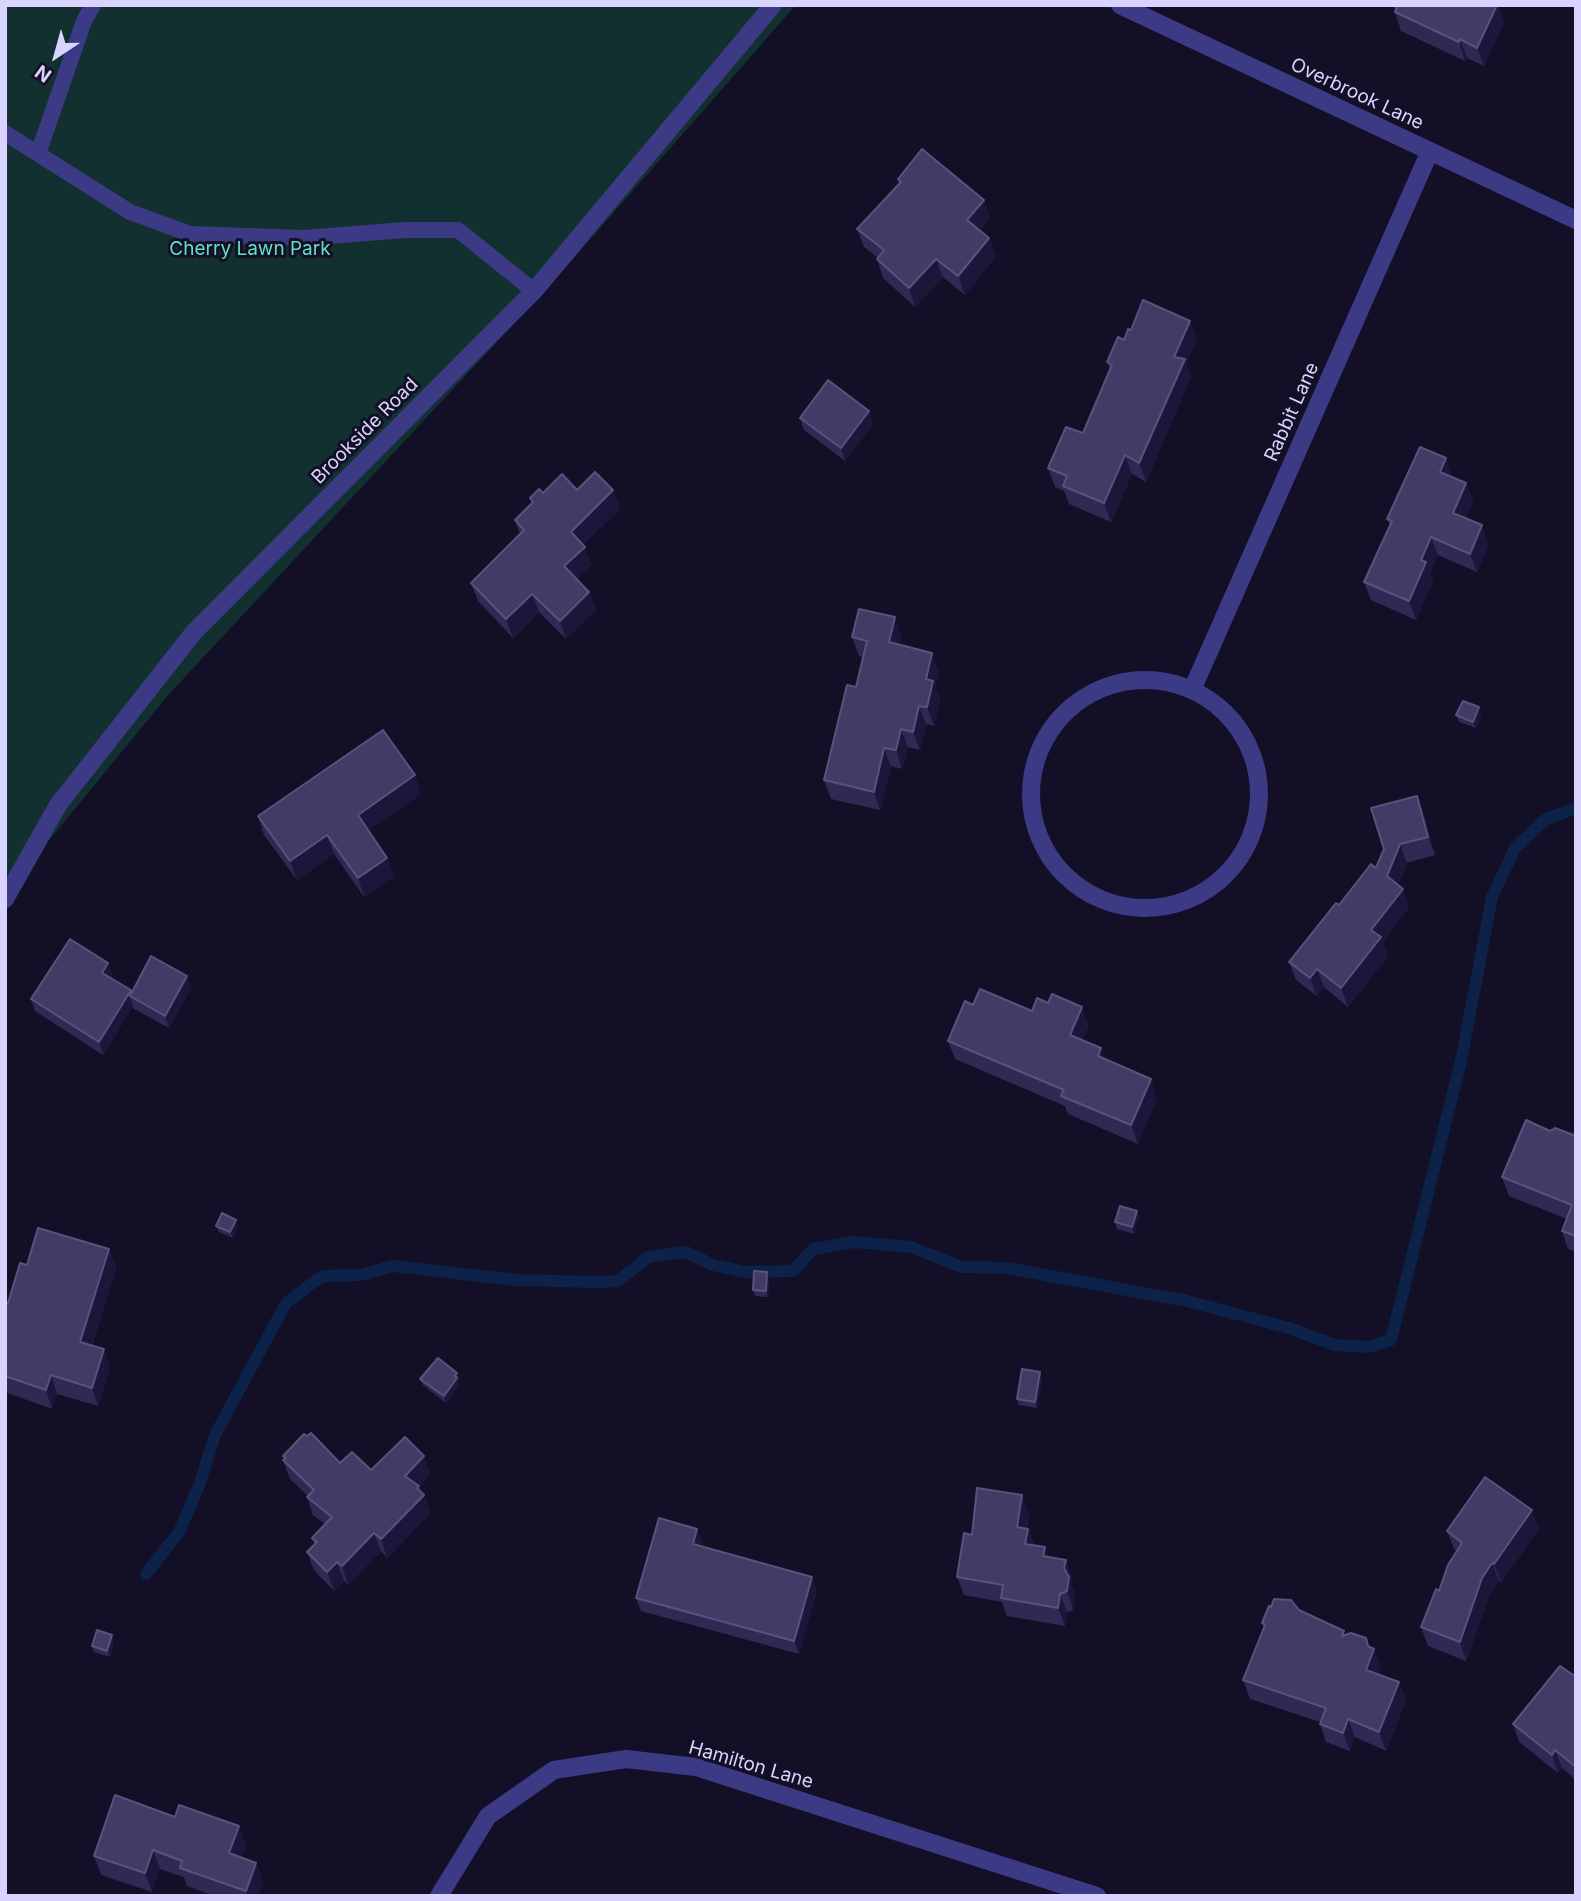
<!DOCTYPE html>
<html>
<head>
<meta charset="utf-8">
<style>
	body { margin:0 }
	#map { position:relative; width:1581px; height:1901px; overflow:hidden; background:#130f26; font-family:Inter,sans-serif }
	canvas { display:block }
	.frame { position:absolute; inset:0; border:7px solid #d9d4ff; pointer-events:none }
	.north { position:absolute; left:21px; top:21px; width:70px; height:70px; -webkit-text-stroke:5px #130f26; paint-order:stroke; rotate:216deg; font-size:19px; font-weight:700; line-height:28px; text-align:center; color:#d9d4ff }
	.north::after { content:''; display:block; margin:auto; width:24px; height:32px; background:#d9d4ff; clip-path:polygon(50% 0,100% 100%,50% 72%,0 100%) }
</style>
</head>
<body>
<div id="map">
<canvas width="1581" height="1901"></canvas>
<div class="frame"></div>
<div class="north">N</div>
</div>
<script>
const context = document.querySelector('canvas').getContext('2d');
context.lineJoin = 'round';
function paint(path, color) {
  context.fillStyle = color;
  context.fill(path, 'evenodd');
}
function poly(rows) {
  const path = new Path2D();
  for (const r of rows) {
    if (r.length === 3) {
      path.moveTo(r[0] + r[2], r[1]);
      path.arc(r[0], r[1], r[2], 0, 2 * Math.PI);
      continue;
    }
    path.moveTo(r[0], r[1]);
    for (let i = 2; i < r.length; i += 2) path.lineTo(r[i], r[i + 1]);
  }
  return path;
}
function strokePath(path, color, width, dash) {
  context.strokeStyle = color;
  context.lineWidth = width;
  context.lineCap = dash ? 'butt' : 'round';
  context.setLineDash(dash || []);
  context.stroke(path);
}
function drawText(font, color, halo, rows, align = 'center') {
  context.font = font + ' Inter,sans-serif';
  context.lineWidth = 6;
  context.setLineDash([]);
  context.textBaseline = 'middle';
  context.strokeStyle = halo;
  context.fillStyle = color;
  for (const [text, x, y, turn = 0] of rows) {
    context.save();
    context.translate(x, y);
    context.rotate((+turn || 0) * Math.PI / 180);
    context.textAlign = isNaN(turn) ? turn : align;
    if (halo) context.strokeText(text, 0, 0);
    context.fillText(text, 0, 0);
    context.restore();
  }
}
paint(poly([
	[5,5,796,5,551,284,170,693,14,883,5,901]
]), '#12302f');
strokePath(poly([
	[146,1574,179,1532,200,1483,215,1435,286,1303,322,1276,360,1275,393,1266,516,1280,598,1282,618,1281,648,1257,686,1252,713,1265,745,1272,793,1271,813,1249,854,1242,911,1247,962,1267,1007,1268,1187,1301,1289,1328,1335,1345,1368,1347,1391,1340,1461,1061,1492,897,1515,848,1546,819,1576,808]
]), '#0c2248', 12);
strokePath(poly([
	[5,133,130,212,190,234,304,238,405,230,458,230,534,291],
	[38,154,84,21,93,5]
]), '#3d3a85', 16);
strokePath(poly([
	[1120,5,1576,220],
	[1145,794,114],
	[1192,690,1430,151],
	[5,899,58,805,194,632,534,291,773,5],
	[439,1896,488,1816,554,1770,626,1759,696,1767,1097,1896]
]), '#3d3a85', 18);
paint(poly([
	[1389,5,1498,5,1504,23,1484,66,1467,58,1465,61,1401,31,1395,12,1396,9],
	[898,179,984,200,990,218,980,231,989,238,996,256,965,295,943,277,915,307,883,278,877,259,878,258,864,247,857,229,899,183],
	[1190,321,1197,339,1186,363,1191,377,1146,482,1132,474,1111,522,1069,504,1064,491,1055,487,1048,468,1083,433,1110,370,1107,362,1131,330],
	[869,411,873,424,845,461,804,430,800,418],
	[1452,477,1466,483,1473,502,1466,518,1489,544,1477,572,1438,555,1430,573,1433,581,1416,620,1371,600,1364,582,1390,525,1387,519],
	[577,490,613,490,620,509,583,545,592,565,577,579,589,592,596,610,566,639,539,612,513,638,478,601,471,583,520,534,515,520,532,503,530,498,543,493],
	[895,617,901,636,899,645,939,671,935,687,940,699,934,726,926,724,920,750,908,747,902,769,891,766,880,810,831,799,824,780,856,687,863,657,859,656,852,637],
	[1479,707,1481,714,1476,728,1459,722,1456,715],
	[415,775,421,794,368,830,387,858,394,876,364,897,334,854,297,880,264,835,258,816],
	[1417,796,1424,815,1435,855,1407,863,1398,885,1409,907,1383,942,1388,956,1348,1007,1324,987,1317,996,1296,980,1289,962,1339,905,1376,868,1384,849],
	[113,975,111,978,132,993,187,976,191,988,169,1028,134,1009,133,1006,103,1055,35,1011,31,999],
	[973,1005,1032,1011,1089,1025,1082,1040,1105,1060,1157,1098,1138,1144,1068,1114,1065,1106,955,1059,948,1041],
	[1550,1131,1576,1136,1576,1252,1568,1249,1562,1231,1567,1219,1509,1196,1502,1177],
	[1137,1211,1139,1218,1134,1234,1117,1229,1115,1222],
	[236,1220,238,1226,233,1238,219,1232,216,1226],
	[109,1249,116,1268,92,1346,110,1368,98,1406,57,1394,52,1409,5,1392,5,1302,8,1303,27,1265],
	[769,1278,768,1297,755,1296,753,1290],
	[1040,1372,1042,1379,1037,1408,1019,1405,1017,1399],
	[420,1379,460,1379,458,1381,459,1385,446,1403,423,1385],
	[283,1456,340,1463,371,1470,431,1474,419,1487,431,1513,387,1558,381,1551,348,1585,344,1581,334,1591,314,1570,307,1552,314,1544,312,1538,325,1524,313,1515,307,1497,308,1496,290,1479,283,1460,284,1459],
	[1029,1513,1027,1529,1028,1529,1034,1545,1049,1557,1066,1560,1072,1578,1071,1584,1075,1595,1073,1610,1067,1612,1065,1626,1007,1616,1002,1602,964,1595,957,1577,972,1535],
	[1539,1528,1501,1583,1499,1581,1489,1596,1466,1661,1428,1646,1421,1627,1457,1552,1454,1549,1447,1531],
	[702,1541,701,1546,817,1590,799,1654,641,1611,636,1598],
	[1271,1607,1299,1610,1374,1649,1381,1667,1378,1674,1399,1682,1406,1700,1386,1751,1355,1737,1350,1751,1326,1742,1320,1724,1320,1722,1250,1699,1243,1680,1264,1629,1262,1623],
	[114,1642,110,1657,94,1652,92,1646],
	[1576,1677,1576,1780,1562,1768,1558,1773,1519,1742,1513,1724],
	[175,1817,239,1826,246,1845,241,1858,256,1863,263,1882,258,1896,214,1896,187,1886,184,1877,160,1869,152,1892,101,1875,94,1856]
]), '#312854');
paint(poly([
	[1497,5,1498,5,1504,23,1484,66,1477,48],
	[1460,39,1467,58,1465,61,1459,42],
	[984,200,990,218,974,239,967,220],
	[989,238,996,256,965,295,958,276],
	[936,259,943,277,915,307,909,288],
	[1190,321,1197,339,1186,363,1191,377,1146,482,1139,463,1174,357],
	[869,411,873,424,845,461,841,448],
	[1125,455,1132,474,1111,522,1104,503],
	[1446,458,1452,477,1440,472],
	[1466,483,1473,502,1460,532,1453,513],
	[613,490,620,509,578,550,571,532],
	[1482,525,1489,544,1477,572,1470,554],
	[1431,537,1438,555,1430,573,1433,581,1416,620,1409,601,1421,560],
	[585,547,592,565,571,585,564,566],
	[589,592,596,610,566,639,560,621],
	[532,594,539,612,513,638,506,619],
	[895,617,901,636,896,661,889,642],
	[932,653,939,671,935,687,940,699,934,726,927,707,926,679],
	[919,706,926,724,920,750,913,732],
	[1479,707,1481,714,1476,728,1473,722],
	[901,729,908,747,902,769,896,750],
	[884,748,891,766,880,810,874,792],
	[415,775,421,794,364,833,358,815],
	[1417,796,1424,815,1435,855,1428,837],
	[327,835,334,854,297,880,290,861],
	[1400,844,1407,863,1394,895,1387,876],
	[387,858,394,876,364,897,358,878],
	[1403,889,1409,907,1383,942,1388,956,1348,1007,1341,988,1371,930],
	[108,963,113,975,107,986,102,973],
	[1317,969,1324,987,1317,996,1310,978],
	[187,976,191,988,169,1028,165,1016],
	[131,990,134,998,130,996,133,1006,103,1055,99,1042],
	[1082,1007,1089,1025,1076,1054,1070,1035],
	[1101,1048,1108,1067,1098,1056],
	[1151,1079,1157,1098,1138,1144,1131,1125],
	[1137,1211,1139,1218,1134,1234,1132,1227],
	[236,1220,238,1226,233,1238,230,1232],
	[109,1249,116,1268,87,1361,80,1342],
	[767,1272,769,1278,768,1297,766,1291],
	[104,1349,110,1368,98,1406,92,1388],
	[1040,1372,1042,1379,1037,1408,1035,1402],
	[457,1373,460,1379,458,1381,459,1385,446,1403,444,1396],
	[51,1375,57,1394,52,1409,46,1390],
	[424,1456,431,1474,419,1487,423,1496,424,1495,431,1513,387,1558,381,1539,405,1476],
	[1022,1495,1029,1513,1024,1546,1017,1527],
	[1532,1510,1539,1528,1501,1583,1494,1564],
	[697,1529,702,1541,698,1557,693,1544],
	[1028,1529,1034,1547,1025,1544],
	[374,1533,381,1551,348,1585,342,1566],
	[1045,1547,1052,1566,1043,1556],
	[1066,1560,1072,1578,1071,1584,1075,1595,1073,1610,1067,1591,1064,1568],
	[337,1562,344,1581,334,1591,327,1572],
	[1492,1563,1499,1581,1489,1596,1466,1661,1460,1642,1482,1578],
	[812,1577,817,1590,799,1654,794,1641],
	[1060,1594,1067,1612,1065,1626,1058,1608],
	[112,1635,114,1642,110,1657,107,1651],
	[1374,1649,1381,1667,1372,1688,1366,1670],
	[1399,1682,1406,1700,1386,1751,1379,1732],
	[1348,1719,1355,1737,1350,1751,1343,1733],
	[1555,1750,1562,1768,1558,1773,1552,1755],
	[239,1826,246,1845,236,1872,229,1853],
	[153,1850,160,1869,152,1892,145,1873],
	[256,1863,263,1882,258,1896,248,1896,246,1891]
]), '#1d163a');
const building = poly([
	[1398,5,1497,5,1477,48,1460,39,1459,42,1395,12,1398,5],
	[922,149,984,200,967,220,989,238,958,276,936,259,909,288,877,259,884,250,857,229,901,182,898,179,922,149],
	[1143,300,1190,321,1174,357,1185,359,1139,463,1125,455,1104,503,1063,486,1067,476,1048,468,1066,427,1083,433,1112,365,1107,362,1118,337,1124,340,1128,329,1131,330,1143,300],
	[828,380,869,411,841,448,800,418,828,380],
	[1420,447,1446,458,1440,472,1466,483,1453,513,1482,525,1470,554,1431,537,1421,560,1426,562,1409,601,1364,582,1392,521,1387,519,1420,447],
	[595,472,613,490,571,532,585,547,564,566,589,592,560,621,532,594,506,619,471,583,524,530,515,520,533,502,530,498,539,489,543,493,562,474,577,490,595,472],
	[859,609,895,617,889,642,932,653,926,679,933,681,927,707,919,706,913,732,901,729,896,750,884,748,874,792,824,780,847,685,856,687,867,641,852,637,859,609],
	[1463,701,1479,707,1473,722,1456,715,1463,701],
	[383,730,415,775,358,815,387,858,358,878,327,835,290,861,258,816,383,730],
	[1417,796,1428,837,1400,844,1387,876,1403,889,1371,930,1381,937,1341,988,1317,969,1310,978,1289,962,1336,903,1339,905,1371,864,1376,868,1384,849,1371,808,1417,796],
	[70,939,108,963,102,973,131,990,99,1042,31,999,70,939],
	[151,956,187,976,165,1016,130,996,151,956],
	[980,989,1032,1011,1037,998,1048,1003,1052,994,1082,1007,1070,1035,1101,1048,1098,1056,1151,1079,1131,1125,1061,1096,1064,1090,948,1041,965,1001,973,1005,980,989],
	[1526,1120,1550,1131,1555,1128,1576,1136,1576,1236,1562,1231,1572,1205,1502,1177,1526,1120],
	[1120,1206,1137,1211,1132,1227,1115,1222,1120,1206],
	[222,1213,236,1220,230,1232,216,1226,222,1213],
	[38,1228,109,1249,80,1342,104,1349,92,1388,51,1375,46,1390,5,1376,5,1302,8,1303,20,1263,27,1265,38,1228],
	[754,1271,767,1272,766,1291,753,1290,754,1271],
	[438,1358,457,1373,455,1376,457,1378,444,1396,420,1379,438,1358],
	[1022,1369,1040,1372,1035,1402,1017,1399,1022,1369],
	[311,1433,340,1463,352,1452,371,1470,405,1437,424,1456,405,1476,419,1486,417,1488,424,1495,381,1539,374,1533,342,1566,337,1562,327,1572,307,1552,317,1542,312,1538,332,1517,307,1497,314,1490,283,1460,286,1458,283,1456,304,1434,307,1436,311,1433],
	[1485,1477,1532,1510,1494,1564,1492,1563,1482,1578,1460,1642,1421,1627,1436,1589,1439,1591,1448,1565,1462,1543,1447,1531,1485,1477],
	[977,1488,1022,1495,1017,1527,1028,1529,1025,1544,1045,1547,1043,1556,1066,1560,1064,1568,1069,1577,1067,1591,1060,1594,1058,1608,1001,1598,1003,1585,957,1577,964,1533,972,1535,977,1488],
	[659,1518,697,1529,693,1544,812,1577,794,1641,636,1598,659,1518],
	[1274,1599,1291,1600,1299,1610,1344,1631,1342,1636,1351,1633,1366,1638,1368,1646,1374,1649,1366,1670,1399,1682,1379,1732,1348,1719,1343,1733,1320,1724,1326,1708,1243,1680,1265,1625,1262,1623,1269,1606,1271,1607,1274,1599],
	[97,1630,112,1635,107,1651,92,1646,97,1630],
	[1560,1666,1576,1677,1576,1767,1555,1750,1552,1755,1513,1724,1560,1666],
	[115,1795,175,1817,179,1805,239,1826,229,1853,256,1863,246,1891,180,1868,182,1861,153,1850,145,1873,94,1856,115,1795]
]);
paint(building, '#433a66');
strokePath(building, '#5a527e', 2);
drawText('19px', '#d9d4ff', '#130f26', [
	["Overbrook Lane",1357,94,25],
	["Rabbit Lane",1292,412,-66],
	["Brookside Road",365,431,-45],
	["Hamilton Lane",751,1765,16]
]);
drawText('19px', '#5fe0c0', '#130f26', [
	["Cherry Lawn Park",250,249]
]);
</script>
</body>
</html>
